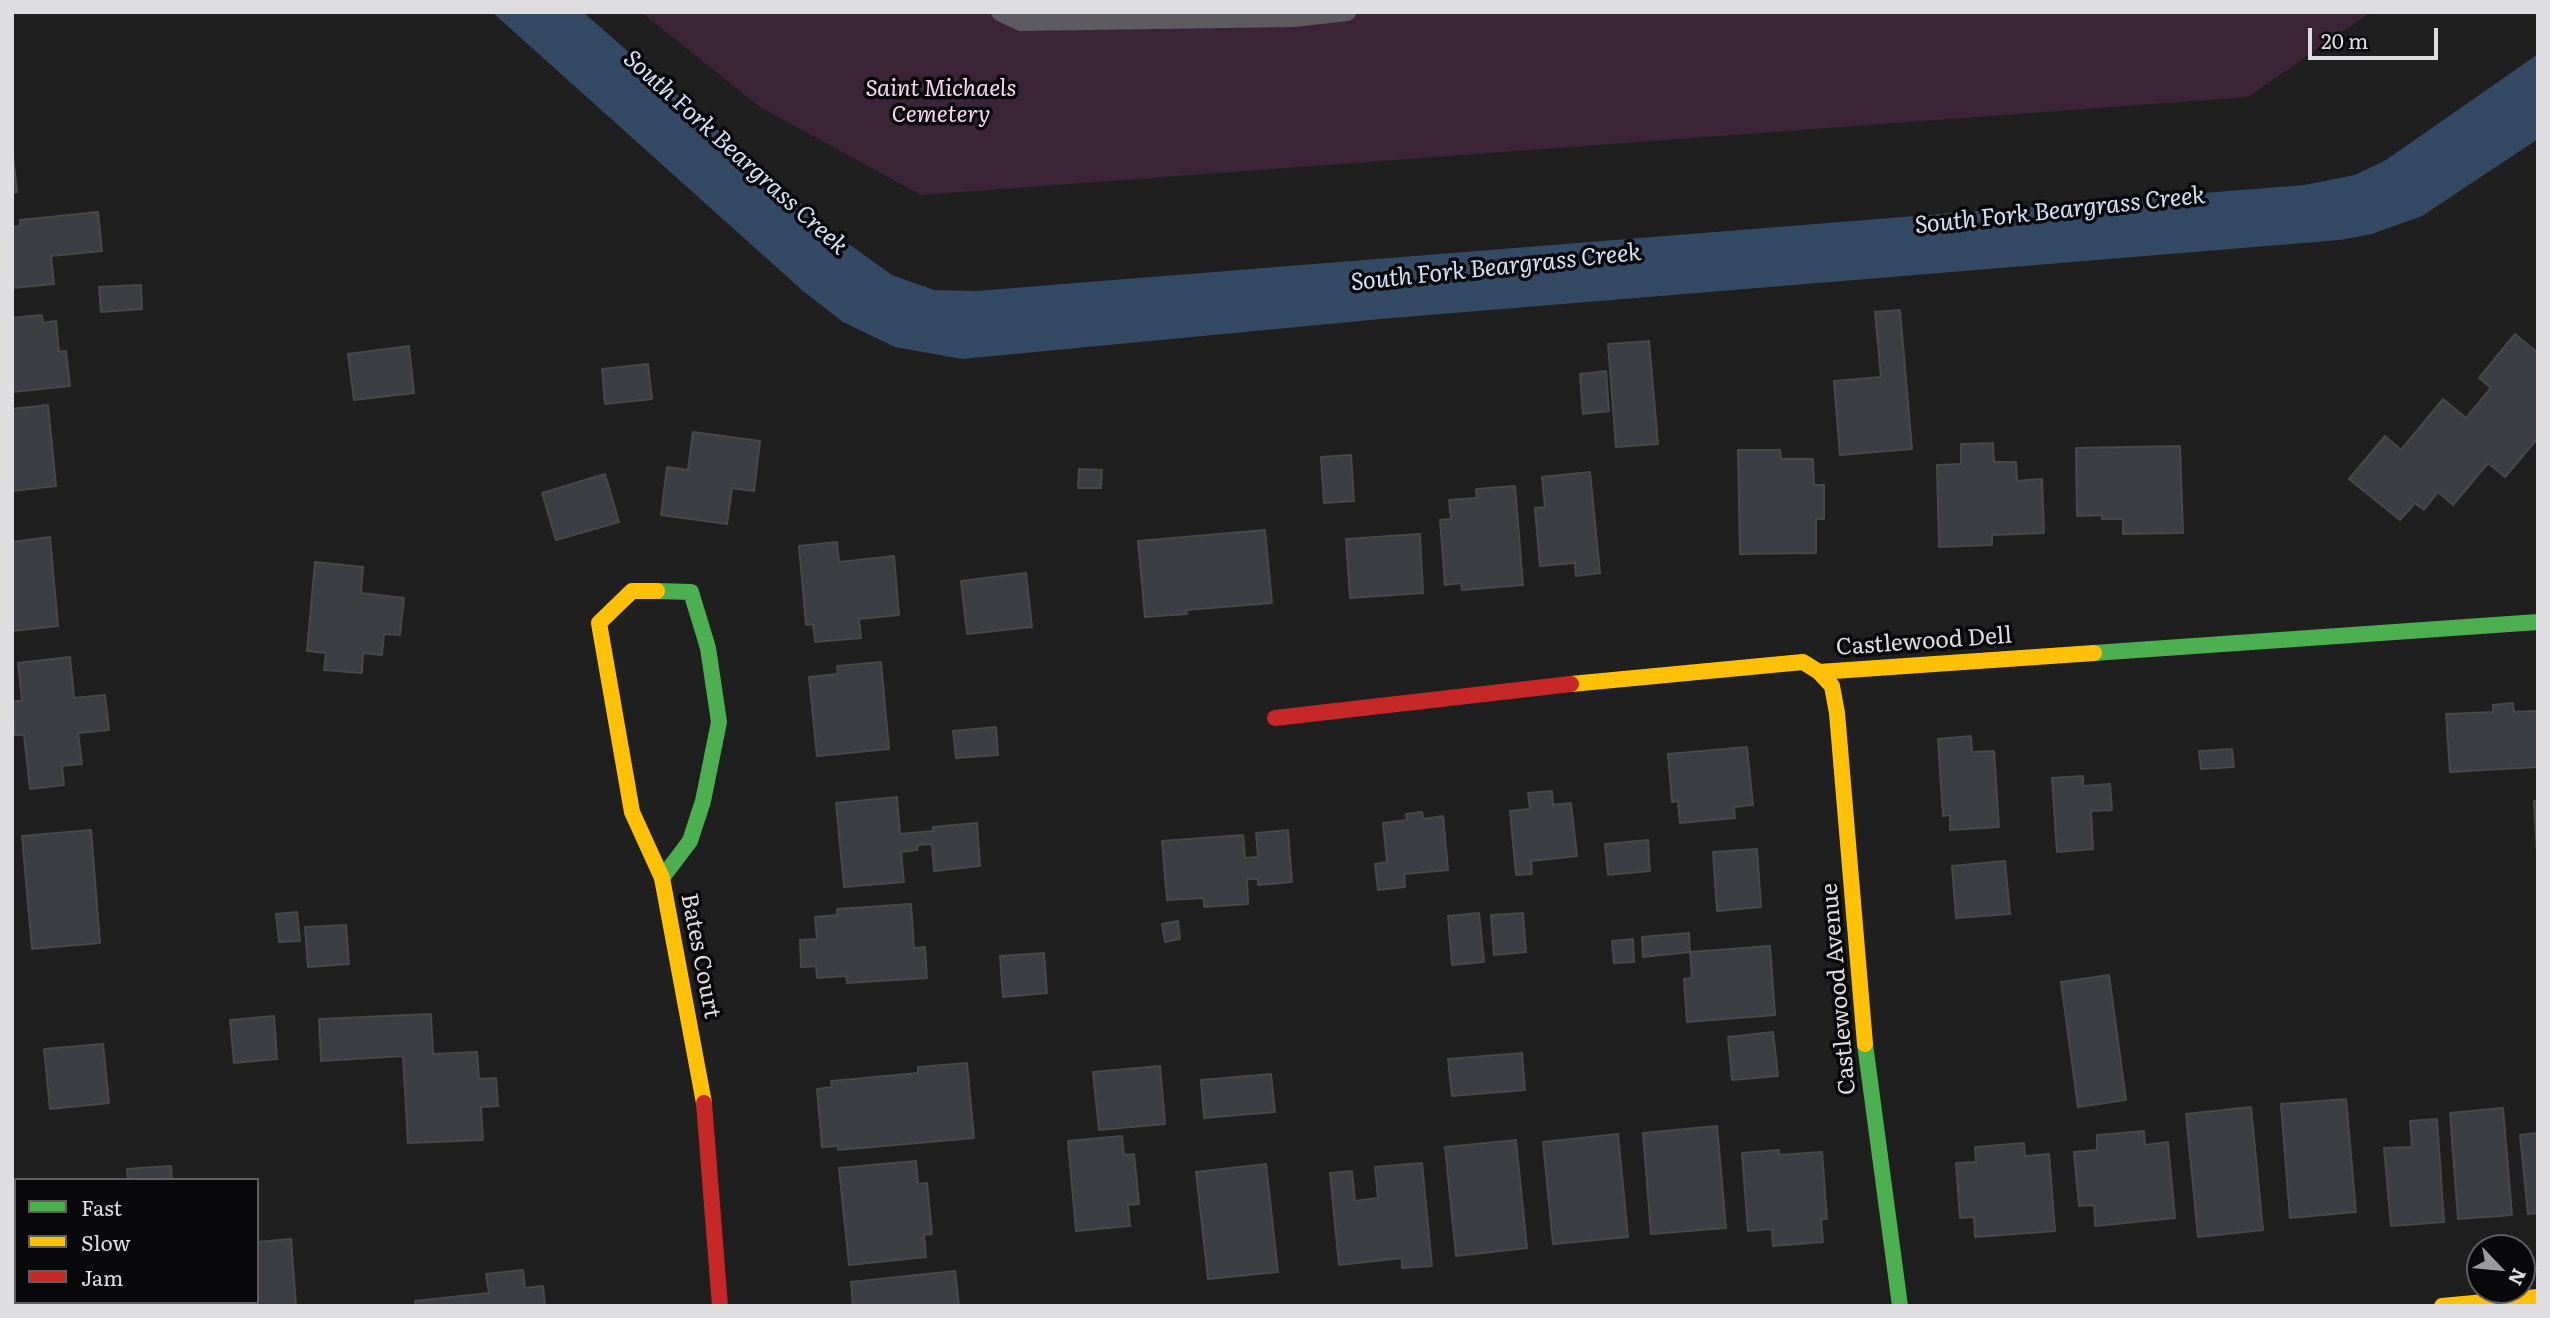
<!DOCTYPE html>
<html>
<head>
<meta charset="utf-8">
<style>
	body { margin:0 }
	#map { position:relative; width:2550px; height:1318px; overflow:hidden; background:#1f1f20; font-family:Literata,serif }
	canvas { display:block }
	.frame { position:absolute; inset:0; border:14px solid #dedddf; pointer-events:none }
	.legend { position:absolute; left:14px; top:1178px; width:245px; height:126px; box-sizing:border-box; background:#08080a; border:2px solid #5e5d5f; margin:0; padding:9px 12px; list-style:none; font-size:21px; color:#dedddf }
	.legend li { display:flex; align-items:center; gap:14px; height:35px }
	.legend b { width:35px; border:2px solid #5e5d5f }
	.north { position:absolute; left:2466px; top:1234px; width:70px; height:70px; box-sizing:border-box; background:#08080a; border:2px solid #5e5d5f; border-radius:50%; rotate:116deg; font-size:19px; font-weight:700; line-height:28px; text-align:center; color:#dedddf }
	.north::after { content:''; display:block; margin:auto; width:24px; height:32px; background:#9b9a9c; clip-path:polygon(50% 0,100% 100%,50% 72%,0 100%) }
	.scale { position:absolute; left:2308px; top:28px; width:130px; height:32px; box-sizing:border-box; border:4px solid #dedddf; border-top:0; padding-left:9px; font-size:21px; line-height:24px; white-space:nowrap; color:#dedddf; -webkit-text-stroke:5px #08080a; paint-order:stroke }
</style>
</head>
<body>
<div id="map">
<canvas width="2550" height="1318"></canvas>
<div class="frame"></div>
<ul class="legend">
<li><b style="height:9px;background:#4caf50"></b>Fast</li>
<li><b style="height:9px;background:#ffc107"></b>Slow</li>
<li><b style="height:9px;background:#c62828"></b>Jam</li>
</ul>
<div class="north">N</div>
<div class="scale">20 m</div>
</div>
<script>
const context = document.querySelector('canvas').getContext('2d');
context.lineJoin = 'round';
function paint(path, color) {
  context.fillStyle = color;
  context.fill(path, 'evenodd');
}
function poly(rows) {
  const path = new Path2D();
  for (const r of rows) {
    path.moveTo(r[0], r[1]);
    for (let i = 2; i < r.length; i += 2) path.lineTo(r[i], r[i + 1]);
  }
  return path;
}
function strokePath(path, color, width, dash) {
  context.strokeStyle = color;
  context.lineWidth = width;
  context.lineCap = dash ? 'butt' : 'round';
  context.setLineDash(dash || []);
  context.stroke(path);
}
function drawText(font, color, halo, rows, align = 'center') {
  context.font = font + ' Literata,serif';
  context.lineWidth = 7;
  context.setLineDash([]);
  context.textBaseline = 'middle';
  context.strokeStyle = halo;
  context.fillStyle = color;
  for (const [text, x, y, turn = 0] of rows) {
    context.save();
    context.translate(x, y);
    context.rotate((+turn || 0) * Math.PI / 180);
    context.textAlign = isNaN(turn) ? turn : align;
    if (halo) context.strokeText(text, 0, 0);
    context.fillText(text, 0, 0);
    context.restore();
  }
}
paint(poly([
	[641,12,2371,12,2248,97,921,195,760,107]
]), '#3b2436');
paint(poly([
	[492,12,583,12,843,240,892,275,934,290,976,291,2304,185,2355,175,2386,160,2538,54,2538,139,2422,216,2372,234,2340,240,1381,319,962,359,895,347,843,322,803,291]
]), '#344a64');
const building = poly([
	[12,146,17,192,12,193,12,146],
	[98,212,102,251,51,256,54,284,12,288,12,227,20,226,20,220,98,212],
	[141,285,142,309,101,312,99,287,141,285],
	[1900,310,1912,449,1840,455,1834,381,1881,377,1875,312,1900,310],
	[42,315,43,323,56,321,59,352,66,351,70,386,12,392,12,318,42,315],
	[2515,334,2538,353,2538,438,2505,477,2488,463,2453,505,2438,492,2424,510,2415,503,2400,520,2349,479,2385,436,2401,450,2443,399,2466,418,2491,388,2479,378,2515,334],
	[1649,341,1658,444,1616,447,1608,344,1649,341],
	[409,346,414,393,354,400,348,354,409,346],
	[648,364,652,399,605,404,602,369,648,364],
	[1606,371,1609,411,1583,414,1580,374,1606,371],
	[48,405,56,486,12,491,12,409,48,405],
	[693,432,760,441,754,491,732,488,727,524,661,515,667,467,688,470,693,432],
	[1993,443,1994,462,2016,462,2017,481,2042,479,2044,533,1992,535,1992,545,1939,547,1937,465,1961,464,1961,444,1993,443],
	[2180,446,2183,533,2123,534,2123,519,2102,519,2102,515,2077,516,2076,448,2180,446],
	[1738,450,1780,450,1781,459,1813,459,1814,485,1824,485,1824,519,1816,519,1816,553,1740,554,1738,450],
	[1351,455,1354,501,1324,503,1321,457,1351,455],
	[1079,469,1102,470,1101,488,1078,488,1079,469],
	[1590,472,1600,573,1576,576,1575,563,1540,566,1535,508,1545,507,1542,477,1590,472],
	[605,474,619,522,556,540,542,493,605,474],
	[1515,486,1523,585,1462,590,1461,583,1445,585,1440,520,1451,519,1449,500,1477,498,1476,489,1515,486],
	[1265,530,1272,603,1186,610,1187,614,1145,617,1138,541,1265,530],
	[1420,534,1423,593,1350,598,1346,539,1420,534],
	[50,537,58,626,12,631,12,542,50,537],
	[837,542,839,562,894,556,899,615,859,619,861,638,815,642,813,624,806,625,799,546,837,542],
	[315,562,363,567,361,593,404,598,400,635,384,634,382,655,363,653,362,673,324,670,326,653,307,651,315,562],
	[1026,573,1032,627,967,634,961,581,1026,573],
	[70,657,74,698,105,695,109,730,78,733,82,764,62,766,64,785,30,789,24,735,15,735,12,710,12,701,22,701,18,663,70,657],
	[881,662,889,749,817,756,809,677,838,674,837,666,881,662],
	[2513,703,2514,712,2538,711,2538,767,2450,772,2446,714,2493,712,2493,705,2513,703],
	[996,727,998,755,956,758,953,731,996,727],
	[1971,736,1972,752,1994,751,1999,827,1950,830,1950,815,1943,816,1938,739,1971,736],
	[1747,747,1753,805,1734,807,1735,818,1680,823,1678,801,1672,802,1668,754,1747,747],
	[2232,749,2234,767,2201,769,2199,751,2232,749],
	[2083,776,2083,786,2110,784,2112,810,2091,811,2093,849,2057,852,2052,778,2083,776],
	[1552,791,1553,805,1571,803,1577,856,1531,861,1532,874,1516,875,1510,811,1530,809,1528,793,1552,791],
	[897,797,900,834,933,831,933,827,977,823,980,866,934,871,932,844,918,845,917,850,901,852,904,882,844,887,836,803,897,797],
	[2534,801,2538,801,2538,870,2534,801],
	[1422,812,1423,819,1443,816,1448,870,1404,874,1405,887,1378,890,1375,864,1387,862,1383,823,1407,820,1406,814,1422,812],
	[91,830,100,943,32,949,22,836,91,830],
	[1288,830,1292,882,1258,885,1258,879,1247,879,1248,904,1204,907,1204,898,1167,900,1162,841,1243,835,1245,858,1258,857,1256,833,1288,830],
	[1648,840,1650,871,1608,875,1605,844,1648,840],
	[1757,849,1761,907,1717,911,1713,852,1757,849],
	[2005,861,2010,914,1956,918,1952,866,2005,861],
	[911,904,914,948,925,947,927,978,847,983,846,976,817,978,816,966,801,967,800,940,817,939,815,917,837,915,837,909,911,904],
	[297,912,300,941,279,942,276,914,297,912],
	[1479,913,1484,962,1452,965,1448,916,1479,913],
	[1523,913,1526,952,1494,955,1491,915,1523,913],
	[1178,921,1180,939,1165,942,1162,924,1178,921],
	[346,925,349,964,308,967,305,927,346,925],
	[1689,933,1690,952,1643,957,1642,937,1689,933],
	[1633,939,1634,962,1614,963,1612,941,1633,939],
	[1770,946,1775,1015,1687,1022,1684,979,1692,978,1690,952,1770,946],
	[1044,953,1047,993,1003,997,1000,956,1044,953],
	[2109,975,2126,1100,2078,1107,2061,982,2109,975],
	[431,1014,433,1054,477,1052,479,1079,496,1078,498,1106,481,1107,483,1140,408,1143,403,1056,321,1061,319,1019,431,1014],
	[274,1016,277,1059,234,1063,230,1020,274,1016],
	[1773,1032,1778,1076,1732,1080,1728,1037,1773,1032],
	[103,1044,109,1103,50,1109,44,1049,103,1044],
	[1522,1053,1525,1090,1452,1096,1448,1059,1522,1053],
	[967,1063,974,1138,838,1150,838,1146,822,1147,817,1089,832,1087,831,1081,918,1073,918,1067,967,1063],
	[1160,1066,1165,1124,1099,1130,1093,1072,1160,1066],
	[1271,1074,1275,1112,1204,1118,1201,1080,1271,1074],
	[2346,1099,2356,1212,2290,1218,2281,1104,2346,1099],
	[2251,1107,2263,1230,2198,1237,2186,1114,2251,1107],
	[2503,1108,2512,1215,2458,1219,2450,1113,2503,1108],
	[2437,1119,2444,1222,2391,1226,2384,1148,2412,1147,2410,1121,2437,1119],
	[1717,1126,1726,1228,1651,1234,1643,1133,1717,1126],
	[2144,1131,2145,1145,2168,1142,2175,1218,2095,1226,2094,1205,2079,1206,2074,1152,2097,1150,2097,1135,2144,1131],
	[2538,1133,2538,1213,2528,1214,2520,1135,2538,1133],
	[1618,1134,1628,1237,1553,1244,1543,1142,1618,1134],
	[1122,1136,1124,1155,1134,1154,1139,1204,1128,1205,1130,1226,1076,1231,1068,1141,1122,1136],
	[1516,1140,1527,1248,1456,1256,1445,1147,1516,1140],
	[2024,1143,2025,1156,2049,1154,2055,1231,1975,1237,1974,1217,1960,1218,1956,1163,1976,1162,1975,1147,2024,1143],
	[1779,1150,1779,1155,1822,1152,1827,1219,1821,1219,1823,1242,1773,1246,1772,1229,1748,1231,1742,1153,1779,1150],
	[916,1161,918,1184,927,1183,932,1234,924,1235,926,1257,849,1265,839,1168,916,1161],
	[1422,1163,1432,1266,1402,1268,1402,1258,1339,1265,1330,1173,1352,1171,1355,1201,1378,1198,1375,1167,1422,1163],
	[1266,1164,1278,1272,1208,1279,1196,1172,1266,1164],
	[171,1166,172,1180,128,1180,127,1169,171,1166],
	[291,1239,296,1306,233,1306,233,1302,257,1302,257,1242,291,1239],
	[523,1270,525,1288,543,1286,545,1306,416,1306,415,1301,489,1293,486,1274,523,1270],
	[955,1271,959,1306,853,1306,851,1282,955,1271],
	[100,1302,157,1302,157,1306,100,1306,100,1302]
]);
paint(building, '#3d3e44');
strokePath(building, '#484849', 2);
strokePath(poly([
	[1000,12,1021,22,1293,18,1347,12]
]), '#5f5c61', 18);
strokePath(poly([
	[657,591,691,592,708,648,719,722,703,801,690,841,662,878],
	[2094,653,2538,622],
	[1865,1044,1900,1306]
]), '#4caf50', 16);
strokePath(poly([
	[657,591,632,591,599,623,632,812,662,878,704,1103],
	[1819,672,1832,686,1837,713,1865,1044],
	[1571,684,1803,662,1819,672,2094,653],
	[2442,1306,2538,1297]
]), '#ffc107', 16);
strokePath(poly([
	[1275,718,1571,684],
	[704,1103,720,1306]
]), '#c62828', 16);
drawText('italic 23px', '#f9d5f0', '#08080a', [
	["Saint Michaels",941,89],
	["Cemetery",941,115]
]);
drawText('23px', '#dedddf', '#08080a', [
	["Castlewood Dell",1924,642,-4],
	["Bates Court",700,956,79],
	["Castlewood Avenue",1839,989,-95]
]);
drawText('italic 24px', '#d0e1f7', '#08080a', [
	["South Fork Beargrass Creek",735,153,42],
	["South Fork Beargrass Creek",2060,211,-6],
	["South Fork Beargrass Creek",1496,268,-6]
]);
</script>
</body>
</html>
